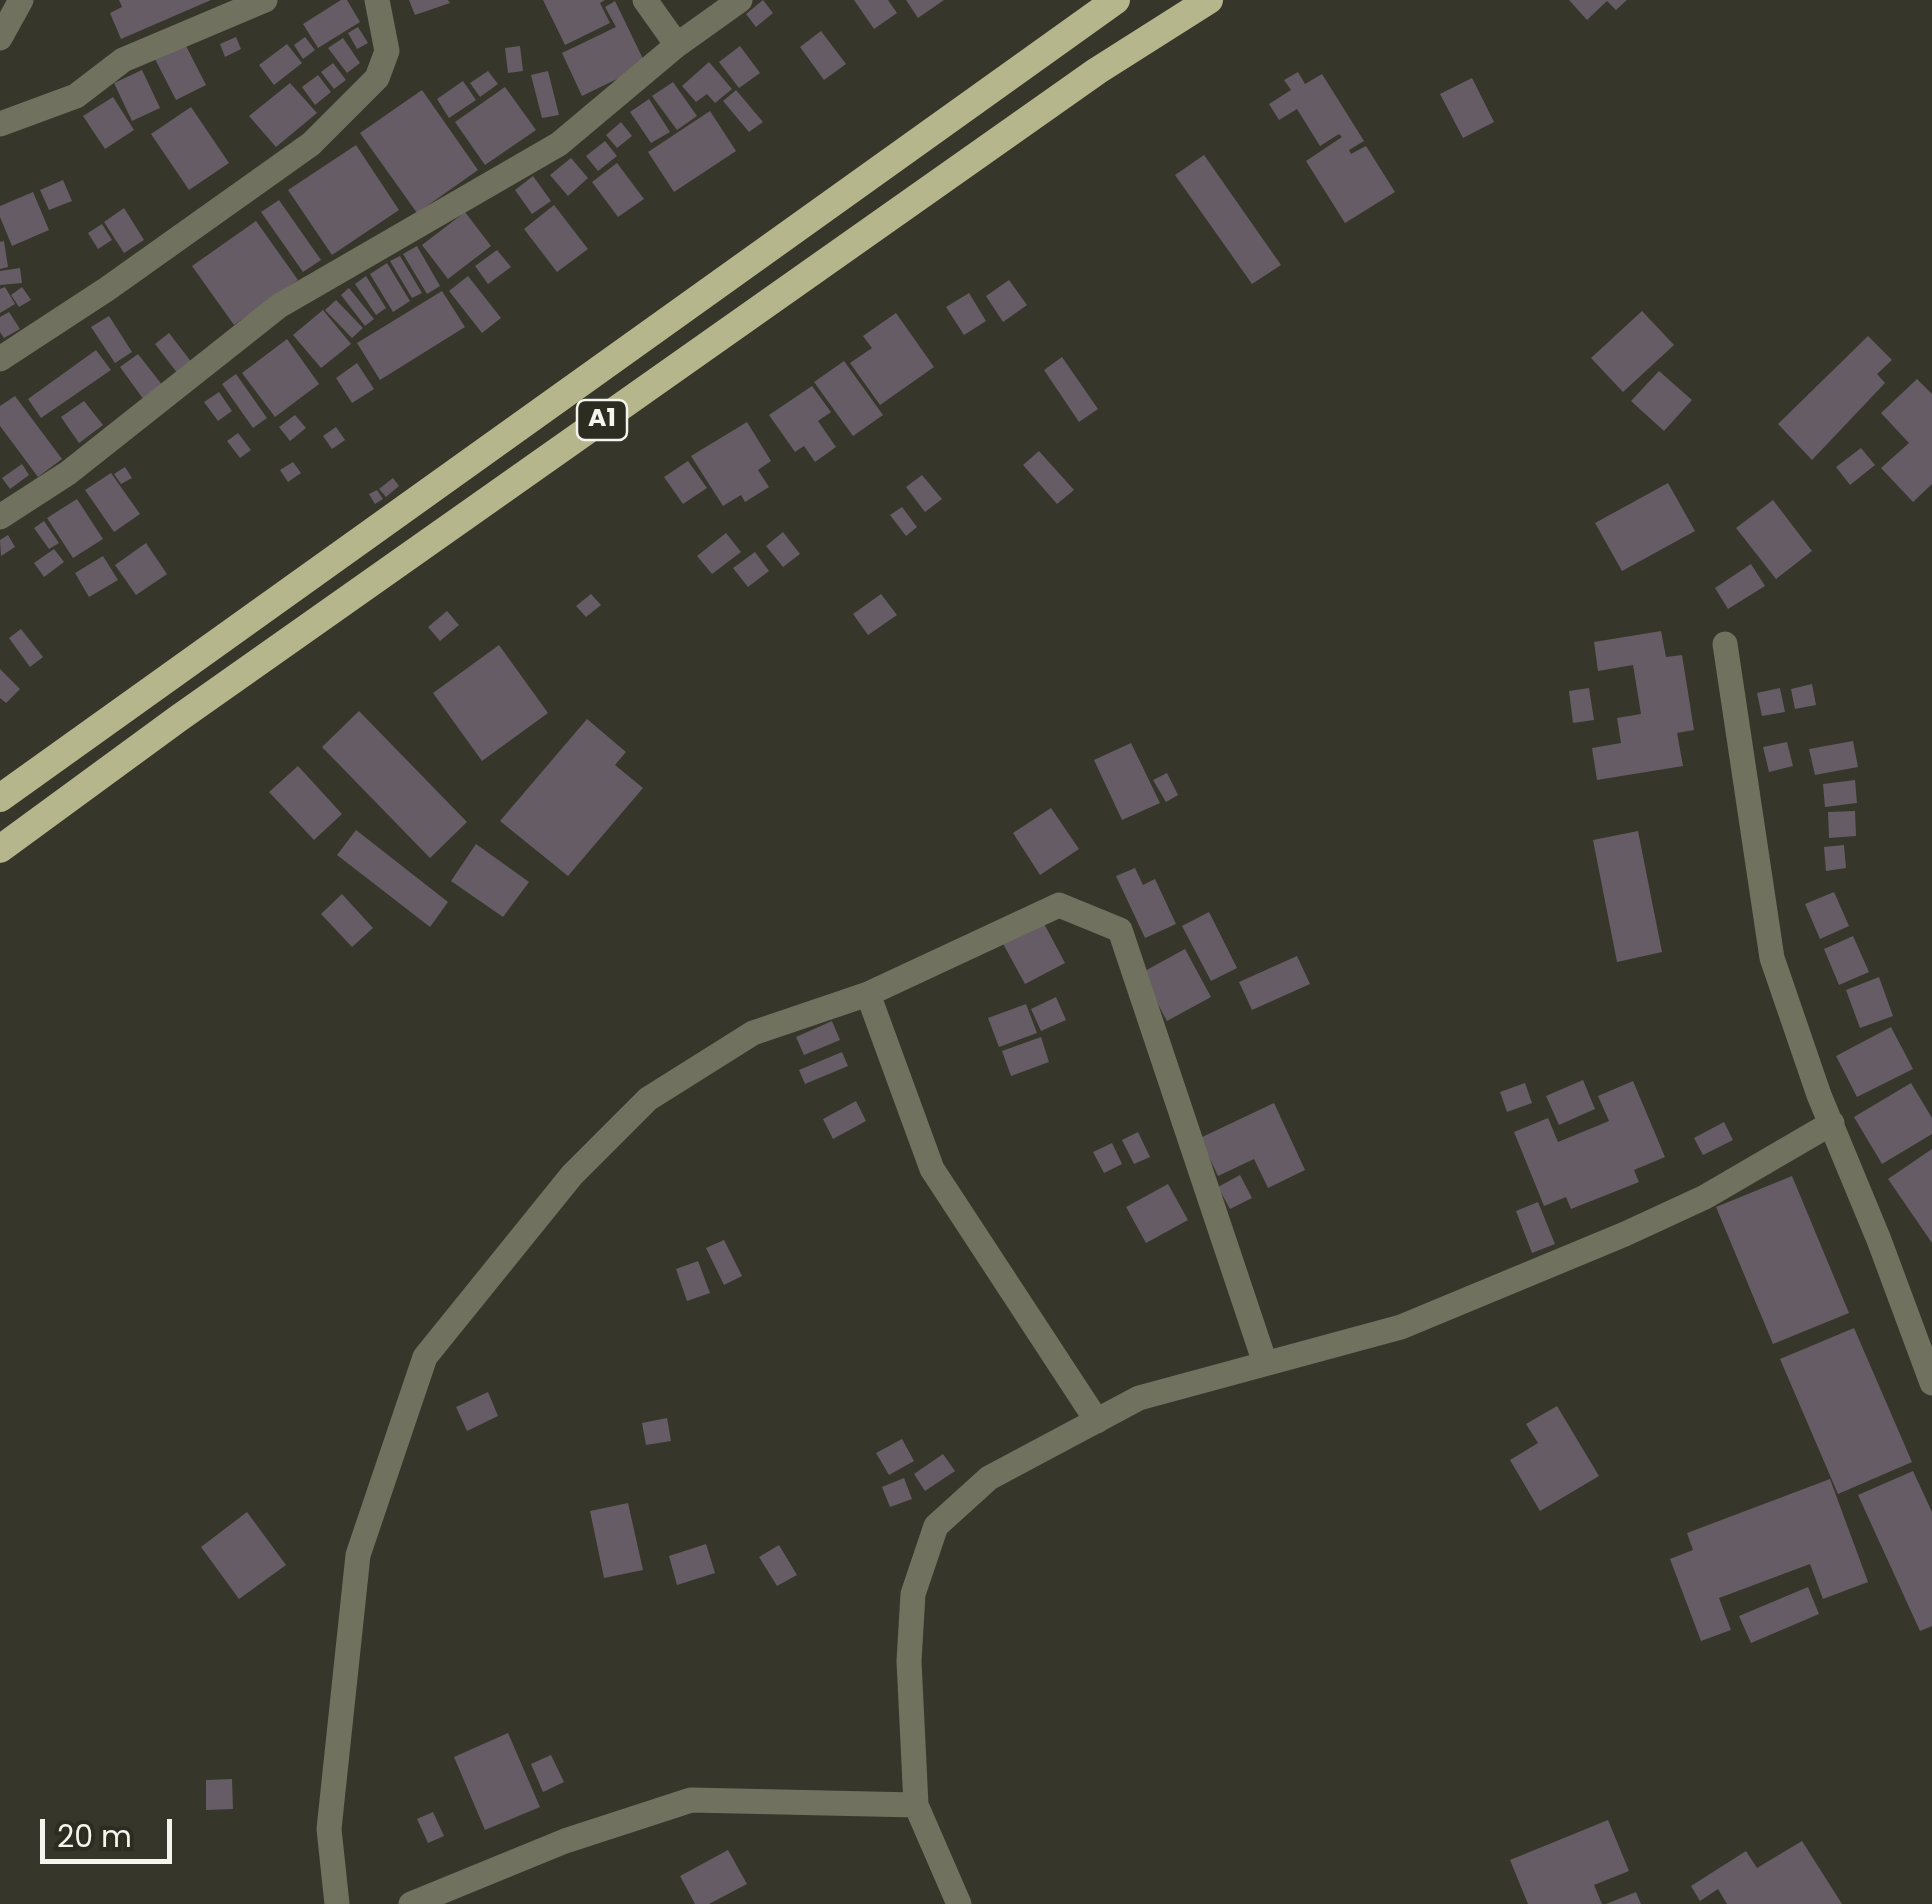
<!DOCTYPE html>
<html>
<head>
<meta charset="utf-8">
<style>
	body { margin:0 }
	#map { position:relative; width:1932px; height:1904px; overflow:hidden; background:#36362b; font-family:Poppins,sans-serif }
	canvas { display:block }
	.scale { position:absolute; left:40px; top:1819px; width:132px; height:45px; box-sizing:border-box; border:5px solid #f4f5ed; border-top:0; padding-left:12px; font-size:30px; line-height:35px; white-space:nowrap; color:#f4f5ed; -webkit-text-stroke:8px #2c2c21; paint-order:stroke }
</style>
</head>
<body>
<div id="map">
<canvas width="1932" height="1904"></canvas>
<div class="scale">20 m</div>
</div>
<script>
const context = document.querySelector('canvas').getContext('2d');
context.lineJoin = 'round';
function paint(path, color) {
  context.fillStyle = color;
  context.fill(path, 'evenodd');
}
function poly(rows) {
  const path = new Path2D();
  for (const r of rows) {
    path.moveTo(r[0], r[1]);
    for (let i = 2; i < r.length; i += 2) path.lineTo(r[i], r[i + 1]);
  }
  return path;
}
function strokePath(path, color, width, dash) {
  context.strokeStyle = color;
  context.lineWidth = width;
  context.lineCap = dash ? 'butt' : 'round';
  context.setLineDash(dash || []);
  context.stroke(path);
}
function drawText(font, color, halo, rows, align = 'center') {
  context.font = font + ' Poppins,sans-serif';
  context.lineWidth = 8;
  context.setLineDash([]);
  context.textBaseline = 'middle';
  context.strokeStyle = halo;
  context.fillStyle = color;
  for (const [text, x, y, turn = 0] of rows) {
    context.save();
    context.translate(x, y);
    context.rotate((+turn || 0) * Math.PI / 180);
    context.textAlign = isNaN(turn) ? turn : align;
    if (halo) context.strokeText(text, 0, 0);
    context.fillText(text, 0, 0);
    context.restore();
  }
}
paint(poly([
	[119,0,211,0,121,39,110,13,122,7],
	[341,0,347,0,360,22,318,48,303,24],
	[409,0,448,0,450,3,415,15],
	[543,0,605,0,600,3,610,23,565,45],
	[763,0,773,13,756,27,746,14],
	[854,0,888,0,897,13,874,29],
	[906,0,944,0,918,18],
	[1569,0,1627,0,1616,10,1607,1,1587,20],
	[615,1,646,65,582,96,562,53,616,27,605,7],
	[358,27,368,43,357,49,348,33],
	[821,31,846,64,824,80,800,47],
	[236,37,241,49,225,57,220,44],
	[305,37,315,50,303,59,294,45],
	[343,38,360,63,347,73,328,48],
	[184,42,206,85,176,100,154,57],
	[287,44,302,63,274,85,259,65],
	[520,46,523,71,508,73,505,48],
	[740,46,760,73,739,88,719,62],
	[709,62,732,89,715,103,707,94,696,102,682,86],
	[333,63,346,80,334,89,321,72],
	[142,70,160,108,132,121,114,83],
	[488,71,498,84,480,97,470,83],
	[548,71,559,115,542,118,531,75],
	[1298,72,1305,84,1322,74,1364,141,1349,150,1351,154,1366,146,1395,192,1345,223,1306,161,1342,137,1339,134,1320,146,1297,109,1279,120,1269,104,1291,90,1284,80],
	[318,75,331,92,315,105,302,87],
	[1472,78,1494,122,1463,138,1440,94],
	[463,81,476,100,449,118,437,99],
	[673,82,697,116,677,130,652,96],
	[290,83,317,113,276,147,249,116],
	[505,87,536,130,485,165,455,122],
	[422,90,478,170,417,213,360,133],
	[736,90,763,122,749,132,723,101],
	[113,97,134,130,105,149,83,116],
	[649,99,670,132,651,143,630,112],
	[191,107,229,163,189,190,151,134],
	[710,111,736,151,674,192,648,152],
	[621,122,632,136,617,148,606,135],
	[605,141,617,156,598,171,586,156],
	[356,145,399,210,332,255,288,190],
	[1204,155,1281,265,1252,284,1175,175],
	[571,158,588,178,568,196,550,175],
	[617,163,644,199,618,217,592,182],
	[533,176,551,201,532,214,515,190],
	[63,180,72,201,49,210,40,190],
	[33,192,49,230,12,246,0,217,0,206],
	[279,200,321,260,303,272,261,212],
	[554,205,588,249,557,272,524,229],
	[124,208,144,240,124,253,104,222],
	[465,212,491,246,448,279,422,245],
	[256,221,298,280,234,325,192,266],
	[102,224,112,240,98,249,88,233],
	[4,241,8,267,0,269,0,242],
	[417,246,440,286,427,294,403,254],
	[497,250,511,267,488,284,475,266],
	[400,256,422,293,412,298,390,261],
	[387,263,410,301,393,312,370,274],
	[20,268,22,283,0,285,0,271],
	[366,276,386,308,376,315,355,284],
	[468,276,501,318,482,333,449,291],
	[1009,280,1027,305,1003,322,986,296],
	[5,287,15,304,0,313,0,289],
	[22,287,31,300,19,307,11,295],
	[349,288,374,319,365,326,341,295],
	[442,291,465,327,380,380,357,343],
	[969,293,986,321,964,335,946,307],
	[336,300,363,328,352,338,325,310],
	[323,310,351,344,321,368,293,335],
	[1642,311,1674,345,1623,392,1591,358],
	[9,312,20,329,4,338,0,332,0,317],
	[896,313,934,367,880,405,850,363,872,348,863,336],
	[109,316,132,352,115,363,91,327],
	[169,333,193,364,178,374,155,344],
	[1868,336,1892,360,1877,374,1885,383,1812,460,1778,424],
	[287,339,319,384,275,417,242,373],
	[96,350,111,370,41,418,28,399],
	[138,354,163,386,144,400,120,367],
	[1062,357,1098,409,1079,422,1044,370],
	[844,361,883,415,853,436,814,382],
	[357,363,374,389,352,403,336,378],
	[1659,371,1692,400,1664,431,1631,401],
	[236,374,267,418,253,428,222,384],
	[1917,379,1932,394,1932,484,1913,502,1881,468,1909,443,1881,413],
	[812,386,831,412,818,421,836,447,815,462,804,446,795,452,769,415],
	[219,392,232,411,218,421,204,402],
	[15,396,62,459,38,477,0,426,0,406],
	[84,401,103,425,79,443,61,417],
	[295,415,306,428,290,441,279,427],
	[747,422,771,461,758,470,769,487,745,502,741,495,723,506,691,456],
	[336,427,345,440,332,449,323,436],
	[238,433,251,450,240,458,227,441],
	[1861,448,1875,465,1850,485,1836,467],
	[1039,451,1074,490,1057,504,1023,465],
	[688,461,707,488,683,504,664,477],
	[293,462,301,473,288,482,280,470],
	[22,464,29,475,10,489,2,478],
	[125,467,132,478,121,484,114,474],
	[111,473,140,514,114,532,85,490],
	[922,475,942,499,925,512,906,487],
	[393,478,399,486,386,497,379,489],
	[1668,483,1695,531,1622,571,1595,523],
	[377,490,383,499,375,504,369,494],
	[77,499,103,539,73,558,47,518],
	[1773,500,1812,551,1776,579,1736,528],
	[902,507,917,527,906,536,890,515],
	[44,521,59,543,49,549,34,528],
	[783,532,800,554,783,567,766,546],
	[726,533,741,552,712,574,697,556],
	[8,535,15,547,1,556,0,540],
	[146,543,167,574,136,595,115,565],
	[54,549,64,562,44,577,34,563],
	[755,552,769,571,748,587,733,568],
	[103,556,118,580,89,597,75,573],
	[1751,564,1765,586,1728,609,1715,588],
	[591,594,601,605,586,617,576,606],
	[881,594,897,615,868,635,853,614],
	[447,611,459,625,440,641,428,627],
	[21,629,43,657,30,667,9,638],
	[1661,631,1666,657,1682,655,1694,730,1677,733,1683,766,1597,780,1592,748,1621,743,1617,718,1641,714,1633,665,1598,671,1594,642],
	[499,645,548,713,482,761,433,693],
	[0,669,20,689,6,703,0,698],
	[1812,684,1816,705,1795,709,1791,689],
	[1589,688,1594,720,1573,723,1569,691],
	[1780,688,1785,712,1762,716,1757,693],
	[359,711,467,822,430,858,322,747],
	[587,719,626,752,615,765,643,788,568,876,500,821],
	[1853,741,1858,767,1815,775,1809,749],
	[1787,742,1793,766,1769,772,1763,747],
	[1131,743,1160,803,1122,820,1094,760],
	[298,766,342,814,314,840,269,792],
	[1167,773,1178,795,1166,802,1153,780],
	[1855,780,1857,803,1825,807,1823,784],
	[1051,808,1079,849,1040,875,1013,833],
	[1855,811,1856,836,1829,838,1828,812],
	[356,830,448,902,430,927,337,855],
	[1638,831,1662,952,1617,962,1593,840],
	[476,844,529,882,503,917,451,881],
	[1844,845,1846,868,1826,871,1824,847],
	[1135,868,1143,885,1155,879,1176,924,1145,938,1116,876],
	[1834,892,1849,926,1820,939,1805,904],
	[342,894,373,928,352,947,321,914],
	[1209,912,1237,968,1211,981,1182,926],
	[1041,918,1065,963,1025,984,1001,940],
	[1853,936,1869,972,1839,985,1824,949],
	[1185,949,1211,997,1167,1021,1141,973],
	[1297,956,1310,984,1252,1010,1239,982],
	[1879,977,1893,1016,1860,1028,1846,990],
	[1056,997,1066,1020,1041,1031,1031,1009],
	[1026,1004,1037,1033,999,1047,988,1018],
	[832,1021,840,1040,804,1055,796,1037],
	[1891,1027,1913,1069,1857,1097,1836,1056],
	[1041,1037,1049,1062,1011,1076,1002,1051],
	[842,1052,848,1066,805,1084,799,1070],
	[1583,1080,1595,1109,1559,1125,1546,1096],
	[1633,1081,1665,1157,1634,1170,1639,1182,1571,1209,1566,1197,1544,1206,1514,1132,1548,1118,1558,1142,1609,1121,1598,1096],
	[1525,1083,1532,1103,1507,1112,1500,1092],
	[1911,1083,1932,1118,1932,1134,1882,1164,1854,1117],
	[856,1101,866,1121,833,1139,823,1119],
	[1274,1103,1305,1170,1268,1188,1254,1159,1218,1176,1200,1138],
	[1724,1122,1733,1140,1703,1155,1694,1138],
	[1138,1132,1150,1157,1134,1164,1122,1140],
	[1112,1143,1122,1164,1104,1173,1093,1152],
	[1932,1149,1932,1243,1888,1179],
	[1240,1175,1252,1198,1230,1209,1218,1187],
	[1792,1176,1849,1313,1773,1344,1716,1207],
	[1168,1184,1188,1220,1146,1243,1126,1207],
	[1538,1202,1555,1244,1532,1253,1516,1211],
	[724,1240,742,1276,724,1285,706,1248],
	[698,1261,710,1293,687,1301,676,1269],
	[1854,1328,1912,1462,1838,1494,1780,1359],
	[488,1392,498,1416,467,1431,456,1407],
	[1557,1406,1599,1476,1540,1511,1510,1460,1538,1443,1526,1424],
	[667,1418,671,1441,646,1445,642,1423],
	[902,1439,914,1461,889,1475,876,1453],
	[943,1454,955,1471,925,1491,914,1474],
	[1913,1471,1932,1512,1932,1626,1920,1631,1858,1495],
	[904,1478,912,1499,890,1507,882,1487],
	[1830,1479,1868,1582,1823,1599,1810,1564,1719,1598,1731,1630,1701,1641,1670,1559,1693,1550,1687,1533],
	[628,1503,643,1570,604,1578,590,1511],
	[247,1512,286,1565,239,1599,201,1547],
	[706,1544,715,1573,677,1585,669,1556],
	[779,1545,797,1575,777,1586,759,1557],
	[1808,1587,1819,1614,1751,1643,1739,1616],
	[508,1733,540,1807,485,1830,454,1757],
	[551,1755,564,1782,543,1792,531,1764],
	[232,1779,233,1809,206,1810,206,1780],
	[433,1812,444,1836,428,1843,417,1819],
	[1608,1820,1629,1871,1594,1885,1602,1904,1528,1904,1510,1860],
	[1802,1841,1842,1904,1727,1904,1718,1889,1700,1901,1691,1886,1746,1851,1757,1868],
	[728,1850,747,1884,709,1904,695,1904,680,1876],
	[1636,1892,1641,1904,1606,1904]
]), '#665c65');
strokePath(poly([
	[645,0,677,45],
	[0,38,21,0],
	[0,124,76,96,123,60,265,0],
	[0,359,107,289,311,144,377,78,387,51,377,0],
	[0,517,68,473,279,306,559,144,677,45,740,0],
	[1725,644,1772,958,1819,1095,1879,1240,1932,1383],
	[868,994,1059,905,1120,930,1265,1363],
	[337,1904,329,1829,358,1555,425,1357,572,1175,648,1099,753,1033,868,994,932,1169,1097,1421],
	[411,1904,565,1841,691,1800,916,1805],
	[959,1904,916,1805,909,1661,913,1594,936,1526,989,1478,1139,1398,1401,1327,1625,1234,1705,1197,1832,1123]
]), '#70715e', 25);
strokePath(poly([
	[0,798,1116,0],
	[0,849,179,718,1097,71,1209,0]
]), '#b6b68c', 28);
for (const [x, y, w] of [
	[602,420,50]
]) {
  const box = new Path2D();
  box.roundRect(x - w / 2, y - 20, w, 40, 8);
  context.fillStyle = '#2c2c21';
  context.fill(box);
  strokePath(box, '#f4f5ed', 2.5);
}
drawText('bold 25px', '#f4f5ed', null, [
	["A1",602,420]
]);
</script>
</body>
</html>
